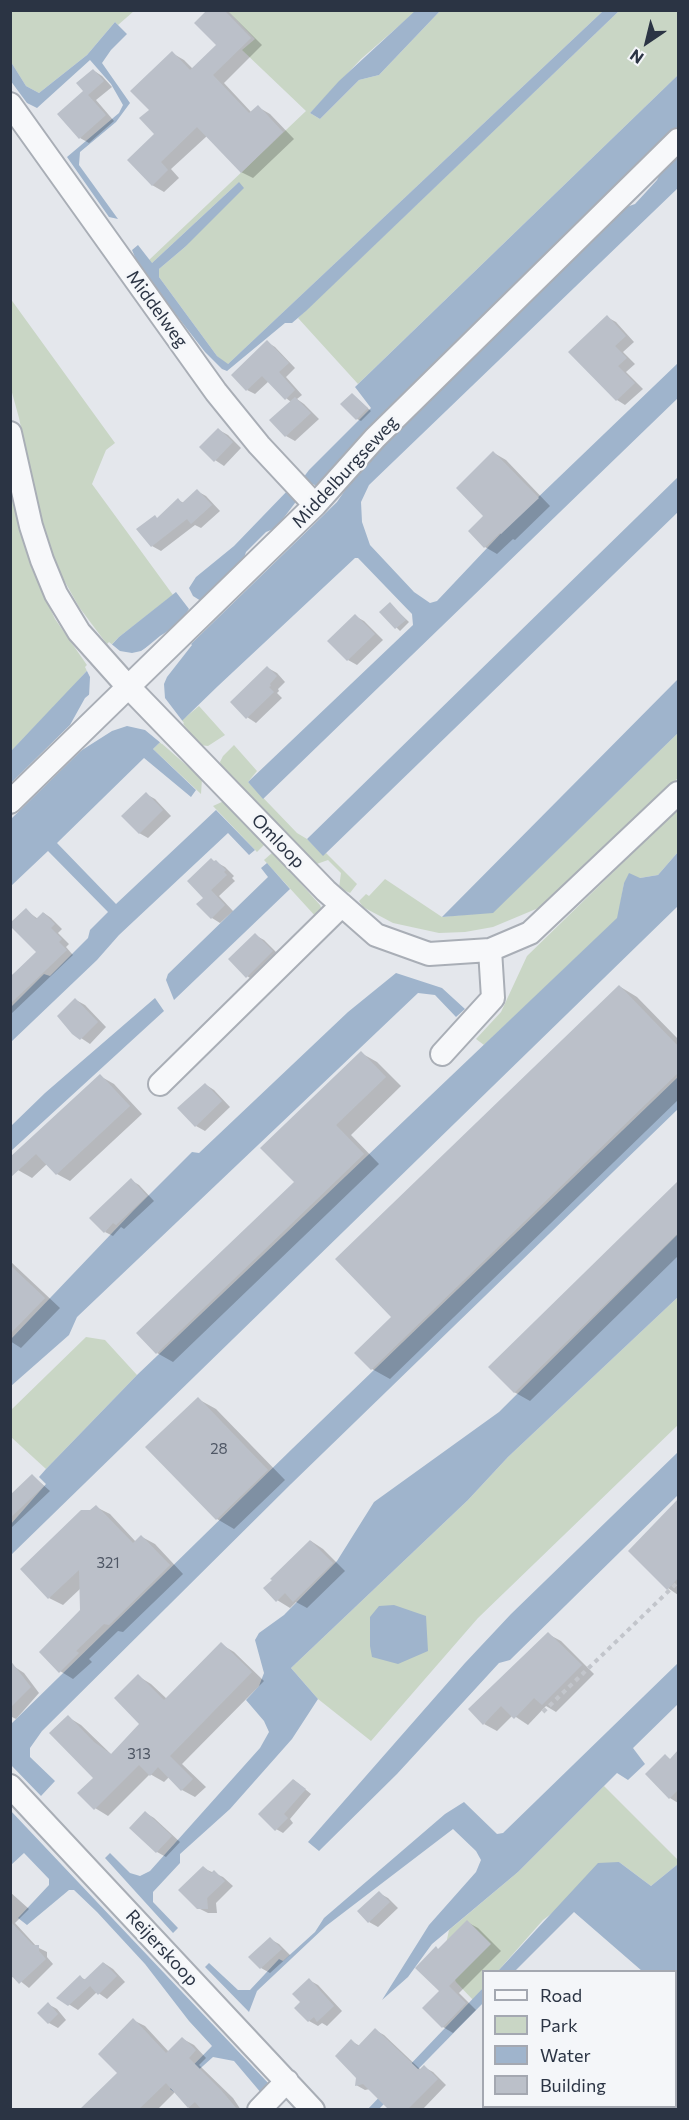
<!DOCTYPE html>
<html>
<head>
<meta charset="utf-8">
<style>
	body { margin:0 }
	#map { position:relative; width:689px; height:2120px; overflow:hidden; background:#e4e7ec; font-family:Commissioner,sans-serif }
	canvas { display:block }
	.frame { position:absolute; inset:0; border:12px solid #2b3444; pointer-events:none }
	.legend { position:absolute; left:482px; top:1970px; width:195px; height:138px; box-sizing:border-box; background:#f4f6f9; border:2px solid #a4a8b1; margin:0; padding:8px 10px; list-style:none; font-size:18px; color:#2b3444 }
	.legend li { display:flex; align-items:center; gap:12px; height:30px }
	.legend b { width:30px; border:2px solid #a4a8b1 }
	.north { position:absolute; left:617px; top:12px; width:60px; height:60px; -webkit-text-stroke:4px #f4f6f9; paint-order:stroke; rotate:215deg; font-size:16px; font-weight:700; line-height:24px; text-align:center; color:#2b3444 }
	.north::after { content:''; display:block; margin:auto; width:21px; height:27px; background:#2b3444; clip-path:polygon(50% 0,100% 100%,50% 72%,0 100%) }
</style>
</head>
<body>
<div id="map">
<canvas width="689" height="2120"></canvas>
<div class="frame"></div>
<ul class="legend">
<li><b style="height:8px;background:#f7f8fa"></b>Road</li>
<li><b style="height:16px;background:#c9d6c5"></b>Park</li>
<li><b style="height:16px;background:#9fb4cc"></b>Water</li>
<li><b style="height:16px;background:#bbc0c9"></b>Building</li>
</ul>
<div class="north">N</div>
</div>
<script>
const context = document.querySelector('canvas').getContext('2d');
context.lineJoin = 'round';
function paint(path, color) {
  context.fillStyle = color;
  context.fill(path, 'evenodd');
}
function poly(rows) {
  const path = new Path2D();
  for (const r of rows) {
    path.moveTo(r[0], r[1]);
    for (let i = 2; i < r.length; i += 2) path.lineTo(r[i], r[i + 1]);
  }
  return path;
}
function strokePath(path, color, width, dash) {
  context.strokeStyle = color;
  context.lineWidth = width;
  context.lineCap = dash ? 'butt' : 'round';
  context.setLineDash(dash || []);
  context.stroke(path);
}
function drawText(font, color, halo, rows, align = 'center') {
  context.font = font + ' Commissioner,sans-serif';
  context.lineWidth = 5;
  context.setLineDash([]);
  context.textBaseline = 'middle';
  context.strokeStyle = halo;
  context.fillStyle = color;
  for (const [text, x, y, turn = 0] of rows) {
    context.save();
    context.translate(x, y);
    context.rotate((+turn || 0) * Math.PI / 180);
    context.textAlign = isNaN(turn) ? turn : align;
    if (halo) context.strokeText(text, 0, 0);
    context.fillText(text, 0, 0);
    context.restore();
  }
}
paint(poly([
	[11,11,134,11,118,25,115,22,87,55,39,93,26,86,11,62],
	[228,11,416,11,361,59,310,113,320,119,359,80,379,75,440,11,603,11,227,365,217,356,159,277,159,269,185,247,239,182,151,264,149,260,306,111,242,50,255,39],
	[619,11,678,11,678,75,358,384,298,318],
	[10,298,115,443,106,450,92,484,173,595,119,637,109,647,79,607,60,573,45,537,19,418,11,389],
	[10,472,16,508,32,569,55,619,89,668,71,689,11,751],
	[199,706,225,735,208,746,199,745,181,721],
	[678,733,678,778,548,904,493,927,465,932,439,933,393,923,363,907,359,901,366,894,369,896,385,879,442,917,493,912],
	[160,742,202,779,201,794,153,749],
	[234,745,257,771,248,782,297,833,307,839,323,855,326,853,357,884,350,893,339,888,341,873,328,860,314,865,222,770,220,762,223,756],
	[224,801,265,844,257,852,213,806],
	[678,809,678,852,658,875,640,878,624,883,618,918,484,1045,476,1039,501,1012,527,956],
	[273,852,320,905,322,910,317,918,264,860],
	[678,1297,678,1425,478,1618,371,1741,318,1699,291,1668,468,1500,508,1457],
	[86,1337,105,1340,137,1375,46,1469,11,1437,11,1410],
	[604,1786,678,1860,678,1864,651,1886,619,1862,543,1920,498,1971,484,1972,483,1988,473,2000,456,1982,448,1965,445,1949,449,1930,518,1872]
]), '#c9d6c5');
paint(poly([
	[416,10,440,11,379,75,359,80,320,119,310,113,339,81],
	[603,11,619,11,306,311,292,323,285,323,227,371,222,369,205,352,139,267,132,250,138,245,152,263,239,182,244,188,185,247,159,269,159,277,217,356,228,364],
	[115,22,127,34,111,50,102,63,130,103,116,122,80,152,79,165,118,219,109,217,67,157,119,113,123,105,111,84,90,60,37,108,27,103,10,80,11,62,26,86,39,93,87,55],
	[678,75,678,126,486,315,317,486,308,482,303,478,309,470,371,408,355,387],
	[678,149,678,188,369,485,361,502,362,522,370,545,414,592,430,603,437,601,506,528,678,363,678,398,263,799,248,782,413,625,412,614,358,558,355,558,218,686,153,749,196,790,191,797,144,758,57,843,116,904,216,810,255,850,249,855,228,833,119,935,97,960,11,1042,11,1007,44,974,50,976,88,938,90,930,108,912,48,851,11,886,11,819,90,742,118,727,164,678,192,643,337,502,354,477,403,417,621,209,635,204,657,180,665,163],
	[678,477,678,512,323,856,307,839],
	[290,488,298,499,276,528,266,532,246,552,242,564,201,601,193,596,189,588,196,577,234,546],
	[176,592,189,609,179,624,160,636,85,698,70,725,11,783,11,751,119,637],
	[678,679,678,733,493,913,442,917],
	[678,852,678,906,11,1555,11,1524,46,1484,39,1477,46,1469,137,1375,617,918,624,883,629,873,640,878,658,875],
	[267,863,290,889,174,1000,166,980,168,974,268,877,261,868],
	[396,973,442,988,465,1009,456,1017,435,995,418,993,77,1317,69,1335,11,1386,11,1339,133,1211,192,1152,199,1153,348,1012],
	[155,998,164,1011,11,1151,11,1126,45,1093],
	[678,1077,678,1109,291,1484,42,1731,30,1748,30,1757,55,1781,41,1796,11,1765,11,1724,293,1448],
	[678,1234,678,1297,508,1457,468,1500,291,1668,318,1699,292,1739,230,1809,180,1854,180,1863,153,1892,153,1902,178,1928,173,1933,105,1858,110,1853,130,1873,140,1876,150,1871,260,1748,269,1732,264,1721,246,1700,259,1686,264,1673,255,1640,259,1633,284,1615,337,1561,374,1502,499,1412],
	[678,1452,678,1495,510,1660,499,1663,397,1774,319,1851,308,1842,465,1663,511,1614],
	[394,1605,426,1616,428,1651,398,1664,372,1657,370,1646,370,1617,379,1606],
	[678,1663,678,1704,633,1748,645,1764,628,1780,617,1773,518,1872,432,1944,408,1977,382,2000,429,1925,476,1872,481,1860,476,1851,453,1829,326,1926,257,1991,249,2012,205,1967,209,1963,238,1990,250,1990,279,1959,283,1961,315,1932,324,1918,445,1814,464,1802,497,1834,503,1833],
	[10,1810,269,2084,262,2094,234,2061,213,2057,174,2092,170,2089,212,2046,189,2021,145,1964,97,1912,74,1890,69,1890,27,1925,18,1918,49,1885,49,1879,24,1853,11,1865],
	[619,1862,651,1886,678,1864,678,1984,676,1997,676,1972,642,1971,574,1912,515,1971,498,1971,598,1863],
	[483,1988,483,2003,379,2109,367,2110]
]), '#9fb4cc');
paint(poly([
	[176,629,88,700,72,726,63,735,69,729,89,697,90,677,85,667,109,642,120,651,132,653,141,651],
	[189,642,192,645,167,677,164,684,165,698,184,723,162,744,145,730,127,726,112,731,79,752,77,750,88,740,116,724,160,681,162,676]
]), '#e4e7ec');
paint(poly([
	[209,10,228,11,262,45,224,83,252,113,258,107,270,114,294,139,253,178,241,172,207,136,171,169,179,178,164,192,152,185,156,134,151,110,172,53,184,60,193,69,218,45],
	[93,70,102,76,112,87,96,100,114,121,89,143,80,138,86,91],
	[607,317,616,322,634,342,623,352,635,364,626,372,643,389,625,405,617,400],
	[267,342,275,347,295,368,286,377,302,395,297,399,304,404,319,419,295,441,286,436,291,402,286,398,269,381,255,394,247,390],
	[352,394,371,411,361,421,357,419],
	[219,430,228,435,241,448,224,466,215,460],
	[494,453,506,460,550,506,515,540,513,539,497,554,485,547,485,516],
	[197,491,206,496,220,511,201,528,195,525,161,551,152,546,155,517,158,519,178,500,184,503],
	[390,604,409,622,400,631,381,612],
	[355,616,364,621,383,640,357,665,348,660],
	[268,668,277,673,285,682,278,689,279,691,277,693,282,698,256,723,247,717],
	[146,794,155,799,171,816,148,838,139,833],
	[216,862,225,867,234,876,232,878,235,881,219,896,233,911,220,923,212,918,205,898],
	[26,910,38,919,44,913,51,918,62,929,58,933,69,944,66,947,73,955,11,1014,10,977,38,952],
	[255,935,264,940,281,957,256,982,247,976],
	[619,986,637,997,678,1039,678,1100,390,1379,372,1369,356,1353,393,1317],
	[76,1000,85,1005,106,1027,90,1044,81,1038],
	[361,1053,377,1062,401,1086,351,1135,379,1164,173,1362,157,1353,296,1182],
	[100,1076,114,1084,142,1114,70,1181,57,1174,47,1164,32,1178,18,1170],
	[205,1084,214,1090,230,1107,205,1131,196,1126],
	[131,1180,139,1185,154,1201,124,1229,121,1227,113,1236,105,1232],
	[678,1184,678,1256,530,1401,514,1392,490,1367],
	[10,1261,60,1308,21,1348,10,1341],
	[198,1399,216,1409,285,1480,234,1529,217,1519],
	[33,1476,50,1491,10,1529,10,1497],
	[678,1501,678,1595,668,1588,630,1551],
	[96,1507,110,1514,136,1542,142,1537,155,1544,183,1574,123,1632,118,1631,89,1659,92,1662,73,1679,60,1671,81,1610,81,1588,63,1605,49,1598],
	[311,1541,323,1549,345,1571,307,1608,296,1602,290,1608,277,1600],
	[548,1634,561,1641,594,1674,556,1712,546,1706,528,1725,513,1715,497,1731,484,1724],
	[221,1644,234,1652,264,1681,182,1764,206,1787,195,1797,182,1790,169,1777,164,1782,150,1774,108,1816,95,1808,95,1778,68,1717,81,1725,112,1755,141,1724,138,1676,151,1684,167,1699],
	[15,1667,24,1673,39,1693,16,1719,10,1716,10,1672],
	[678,1752,678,1803,670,1798,665,1756,671,1760],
	[294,1780,311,1794,290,1819,293,1823,283,1833,276,1829],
	[146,1813,154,1818,180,1842,166,1857,157,1852],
	[203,1868,223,1877,233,1886,216,1903,217,1913,208,1913,198,1908],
	[10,1892,29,1909,15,1923,37,1947,47,1952,47,1957,53,1964,29,1988,14,1976,10,1979],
	[379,1893,388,1898,398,1908,378,1927,369,1922],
	[467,1922,478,1928,501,1951,459,1993,476,2010,453,2033,443,2027,424,2008,441,1991,439,1950],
	[270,1939,279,1944,290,1955,270,1973,261,1968],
	[104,1963,113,1969,125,1982,107,1999,97,1992,78,2010,59,1998,80,1977,86,1980],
	[309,1980,318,1985,342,2011,327,2026,322,2023,318,2026,309,2021,297,2008,302,2003],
	[48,2004,57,2009,66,2020,58,2028,49,2023],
	[133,2020,145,2026,169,2052,183,2039,194,2045,206,2058,199,2065,233,2098,241,2110,191,2110,175,2092,157,2110,82,2110,119,2073],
	[375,2030,384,2035,421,2070,424,2067,433,2072,446,2085,422,2110,390,2110,370,2089,365,2090,356,2085,358,2077,351,2041,360,2046],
	[678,2049,678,2110,617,2110,620,2106,676,2106,676,2052]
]), '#0003');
paint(poly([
	[207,10,224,10,251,38,213,75,249,113,258,105,283,132,241,173,197,127,161,162,168,170,152,186,127,160,154,134,139,118,149,110,130,91,172,51,190,70,216,45,194,23],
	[93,69,104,81,88,95,106,115,79,139,57,114,83,91,76,83],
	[607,315,626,336,615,346,627,358,618,366,635,383,616,401,568,352],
	[267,340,289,363,279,372,295,390,285,400,262,376,246,391,231,375],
	[352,393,368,408,356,420,340,404],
	[295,397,311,413,285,437,269,420],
	[218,428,233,442,214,462,199,447],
	[493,451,539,498,501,534,500,533,484,548,468,531,483,516,456,488],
	[197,489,212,505,191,524,187,519,151,547,136,529,155,515,157,518,178,498,182,503],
	[390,602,406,620,395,629,379,612],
	[355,614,375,634,347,661,327,641],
	[267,666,277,676,270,684,271,686,269,687,274,692,246,719,230,702],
	[146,792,163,810,139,834,121,816],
	[211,858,214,861,216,860,226,870,224,872,227,875,211,890,225,905,211,919,196,904,203,898,187,881],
	[26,908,36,919,43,912,55,924,51,928,62,939,59,942,67,950,10,1004,10,977,36,952,10,926,10,923],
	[255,933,273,951,246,978,228,959],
	[619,985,678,1046,678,1073,371,1370,354,1353,391,1317,335,1259],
	[75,998,98,1022,80,1040,72,1034,57,1016],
	[361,1051,386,1077,336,1125,364,1154,156,1354,136,1333,294,1182,260,1148],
	[100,1074,130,1106,56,1175,36,1154,10,1178,10,1157],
	[205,1083,222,1101,195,1127,177,1108],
	[131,1178,147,1196,116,1225,113,1223,104,1233,89,1218],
	[678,1181,678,1233,514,1393,488,1367],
	[10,1265,45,1298,10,1334],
	[198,1397,268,1470,216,1520,145,1447],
	[32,1474,44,1486,10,1518,10,1495],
	[678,1499,678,1578,667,1590,628,1551],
	[96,1505,133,1543,141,1535,170,1565,109,1625,104,1624,76,1651,79,1653,59,1673,39,1652,80,1610,79,1570,48,1599,20,1569,81,1510,90,1510],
	[310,1540,333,1563,293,1602,285,1593,276,1602,263,1588,272,1580,270,1579],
	[548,1632,582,1665,542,1705,534,1698,514,1719,501,1706,483,1725,468,1709],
	[221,1642,252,1672,170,1756,193,1779,181,1791,158,1767,150,1776,139,1765,94,1810,77,1793,93,1778,49,1733,68,1715,94,1742,111,1754,139,1724,114,1698,138,1674,164,1700],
	[10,1660,31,1687,10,1708],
	[678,1750,678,1790,669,1799,645,1774,665,1754,670,1759],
	[293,1779,306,1789,284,1814,288,1818,275,1831,258,1814],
	[145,1811,172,1836,156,1853,129,1828],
	[203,1866,211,1873,214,1870,225,1881,207,1898,208,1909,197,1909,178,1890],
	[379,1891,390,1902,368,1923,357,1911],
	[467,1920,491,1944,449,1986,466,2003,442,2028,422,2008,439,1991,415,1968,436,1946,438,1949],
	[10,1921,33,1945,39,1945,39,1951,46,1959,19,1984,10,1974],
	[270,1937,282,1949,260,1969,248,1957],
	[103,1962,117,1976,98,1995,90,1986,68,2006,56,1998,80,1975,84,1980],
	[309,1978,334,2006,317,2022,314,2017,308,2022,294,2008,300,2002,292,1994],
	[48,2002,58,2014,48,2024,37,2013],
	[133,2018,166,2053,182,2037,196,2050,189,2058,221,2090,237,2109,201,2109,195,2102,188,2108,166,2083,139,2109,80,2109,117,2073,98,2054],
	[375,2028,419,2070,424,2065,438,2079,408,2109,388,2109,363,2084,355,2086,356,2078,335,2056,351,2039,358,2046]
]), '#bbc0c9');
const minor = poly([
	[10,104,216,392,259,445,315,505],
	[10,433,31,526,42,560,56,594,79,632,121,679,326,891,376,935,429,954,490,950,530,933,678,793],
	[10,802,315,505,375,438,678,140],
	[442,1054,493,998,490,950],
	[160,1084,342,905],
	[10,1786,313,2110],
	[259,2110,287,2081]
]);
strokePath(minor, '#a9aeb6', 26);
strokePath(poly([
	[543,1712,678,1582]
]), '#c2c5cb', 4, [4.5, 4.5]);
strokePath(minor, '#f7f8fa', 22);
drawText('15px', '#4f5765', null, [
	["28",219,1449],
	["321",108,1563],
	["313",139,1754]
]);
drawText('18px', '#2b3444', '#f4f6f9', [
	["Middelweg",157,309,54],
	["Middelburgseweg",345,472,-47],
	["Omloop",278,841,46],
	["Reijerskoop",162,1948,47]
]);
</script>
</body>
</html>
